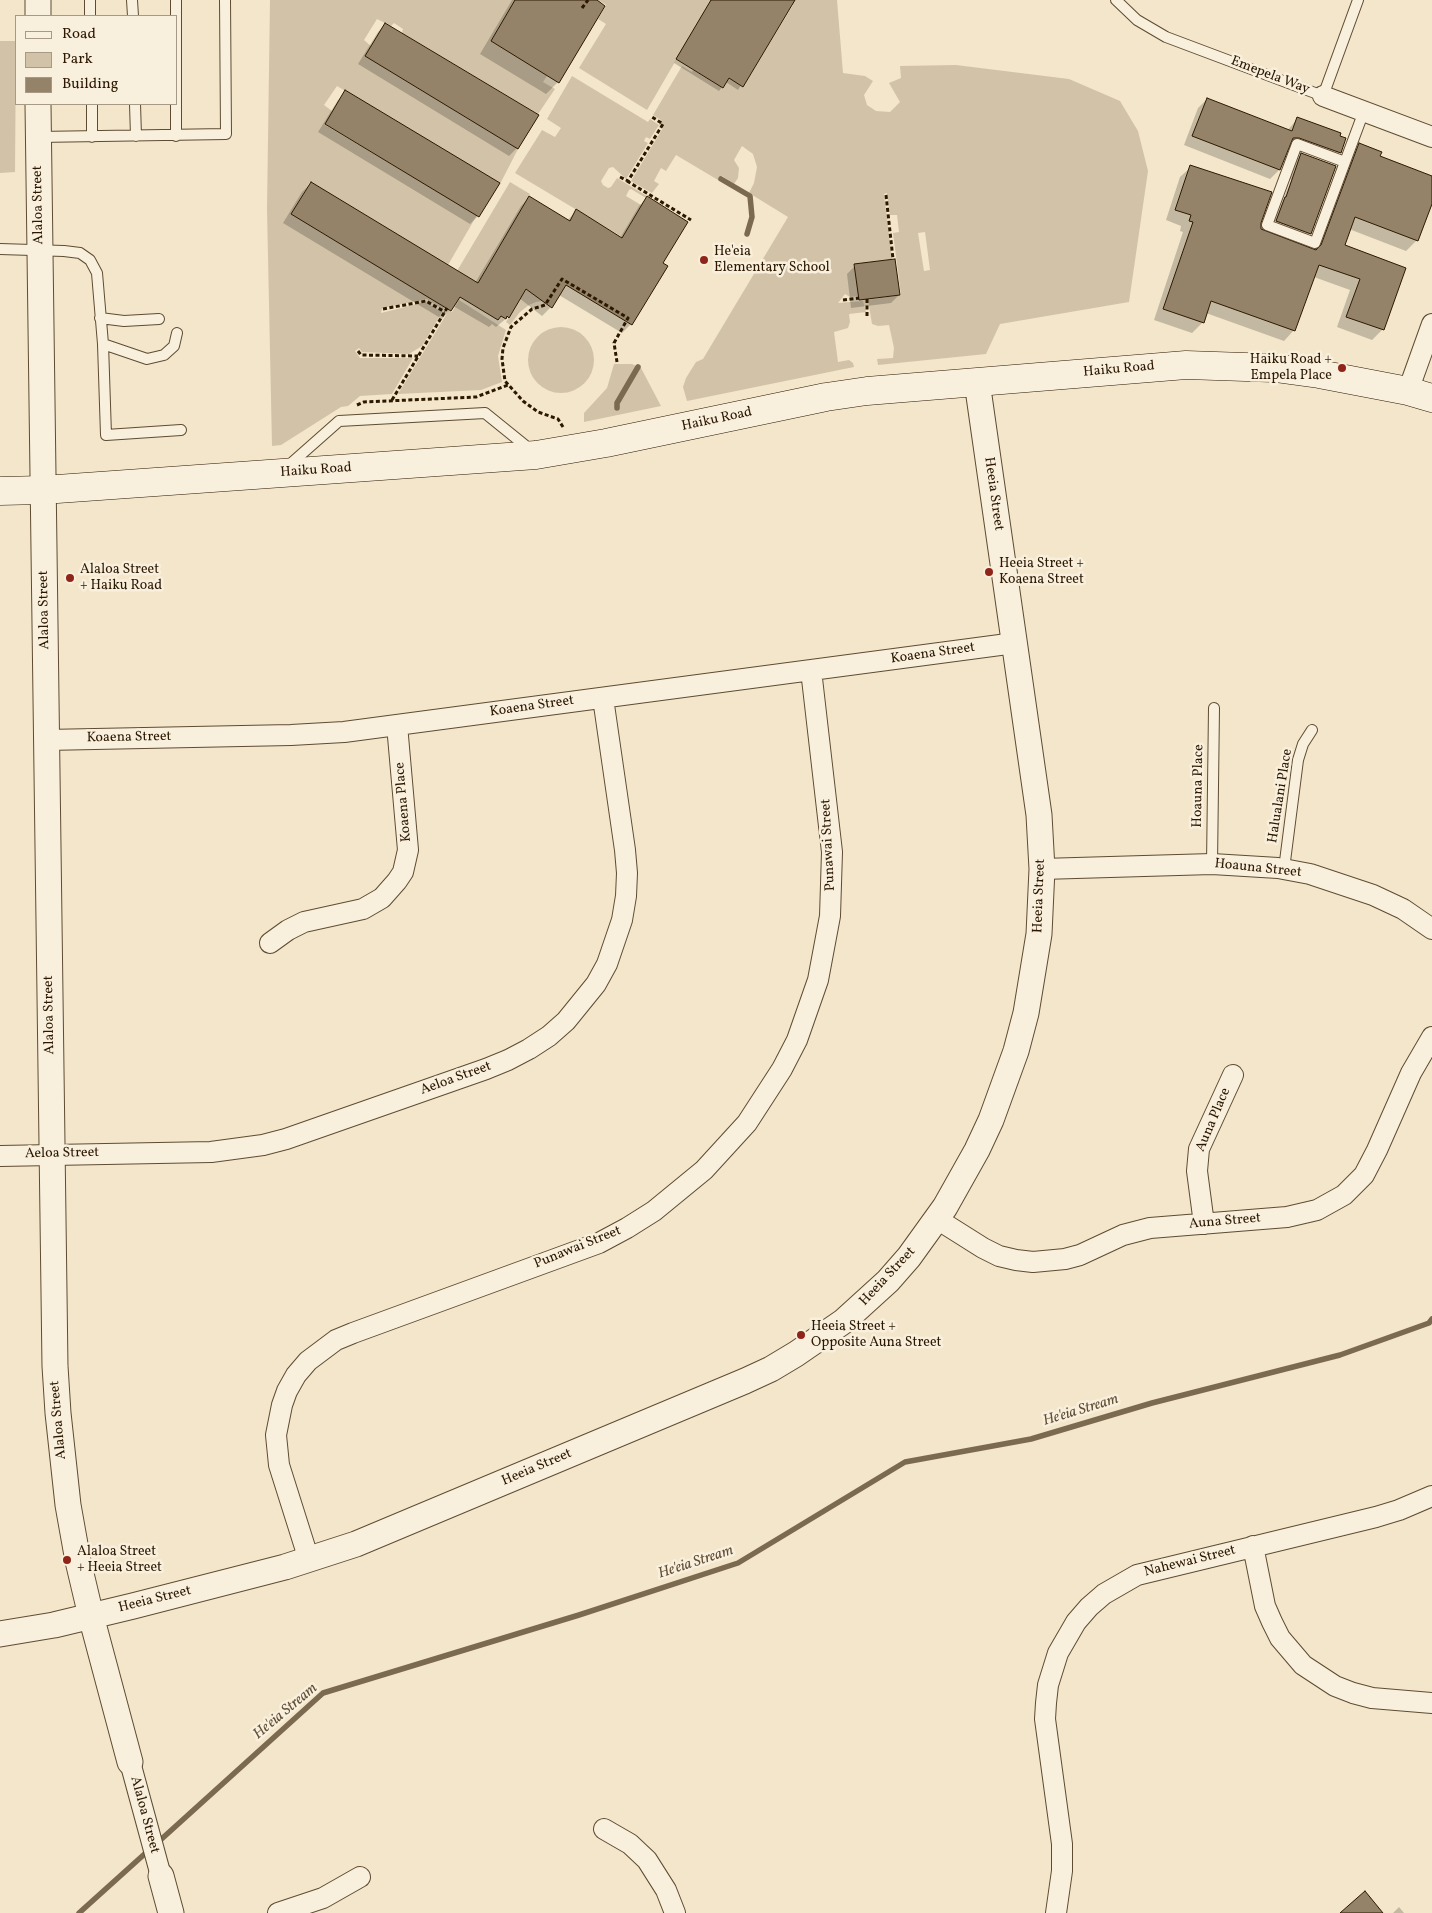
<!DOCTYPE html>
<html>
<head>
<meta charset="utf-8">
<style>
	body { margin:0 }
	#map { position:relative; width:1432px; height:1913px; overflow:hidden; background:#f4e6ca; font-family:Vollkorn,serif }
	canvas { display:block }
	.legend { position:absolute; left:15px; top:15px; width:162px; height:90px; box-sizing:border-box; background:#f8efdd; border:1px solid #a69985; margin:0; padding:6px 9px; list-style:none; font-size:15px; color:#2c1800 }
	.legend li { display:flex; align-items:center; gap:10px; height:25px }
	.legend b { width:25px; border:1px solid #a69985 }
</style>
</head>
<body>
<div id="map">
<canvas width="1432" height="1913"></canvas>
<ul class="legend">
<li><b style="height:6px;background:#f8efdd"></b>Road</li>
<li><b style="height:14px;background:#d2c3a8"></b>Park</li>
<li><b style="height:14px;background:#948369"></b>Building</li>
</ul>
</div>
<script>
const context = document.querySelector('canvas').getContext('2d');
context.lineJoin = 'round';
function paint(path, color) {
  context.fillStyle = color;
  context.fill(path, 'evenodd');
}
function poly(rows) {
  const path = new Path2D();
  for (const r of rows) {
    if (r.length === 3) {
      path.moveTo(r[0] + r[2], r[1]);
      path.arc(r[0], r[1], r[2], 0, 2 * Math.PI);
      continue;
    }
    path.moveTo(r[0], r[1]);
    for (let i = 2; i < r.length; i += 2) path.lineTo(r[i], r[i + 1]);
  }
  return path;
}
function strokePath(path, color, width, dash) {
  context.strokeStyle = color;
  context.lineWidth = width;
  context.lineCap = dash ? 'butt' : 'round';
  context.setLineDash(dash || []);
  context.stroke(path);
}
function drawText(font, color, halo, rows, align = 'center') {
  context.font = font + ' Vollkorn,serif';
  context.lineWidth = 5;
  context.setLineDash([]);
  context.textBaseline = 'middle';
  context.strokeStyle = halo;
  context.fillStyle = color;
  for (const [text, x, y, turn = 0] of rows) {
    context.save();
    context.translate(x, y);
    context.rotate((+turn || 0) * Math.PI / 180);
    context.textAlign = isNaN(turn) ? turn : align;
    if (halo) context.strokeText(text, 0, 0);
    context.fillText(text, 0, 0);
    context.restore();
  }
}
paint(poly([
	[270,0,516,0,491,41,541,72,551,70,543,82,555,89,538,114,402,33,403,29,394,23,391,26,377,19,364,40,371,46,365,56,518,149,500,184,337,86,324,105,332,111,325,125,477,215,448,265,310,182,291,214,445,307,443,309,427,299,382,308,381,313,425,302,442,312,422,346,409,354,362,352,359,348,355,351,360,358,413,358,392,394,360,396,348,406,341,407,281,445,272,446,267,209],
	[598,0,711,0,647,110,579,68,606,24,598,19,606,5],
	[786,0,837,0,843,73,865,76,873,81,864,95,867,105,876,111,890,112,900,102,889,83,901,78,900,66,956,65,1069,79,1120,101,1138,131,1148,171,1129,302,1000,324,986,354,878,365,877,359,893,358,894,348,889,325,878,326,872,324,868,300,901,295,893,233,899,232,897,215,890,215,887,193,884,194,892,259,855,265,859,296,850,297,845,294,838,303,863,301,866,312,849,314,850,322,848,328,834,332,838,362,849,360,853,363,854,367,687,401,683,387,686,378,696,362,703,359,788,217,749,193,754,183,757,167,753,154,742,146,734,160,739,168,738,178,734,184,722,176,718,180,676,155,666,171,661,168,654,181,659,184,652,193,631,181,663,128,659,125,650,139,646,137,644,141,648,143,626,179,613,167,609,168,601,181,603,185,608,188,611,187,617,178,647,196,646,198,631,189,629,190,626,196,641,205,622,237,515,173,542,130,555,137,561,128,547,119,572,76,648,122,650,119,659,125,661,120,653,115,682,66,692,72,693,70,723,88,729,78,743,87,793,5],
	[925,232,930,270,924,271,918,233],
	[0,41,16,41,15,172,0,173],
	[510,182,530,194,470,296,457,271],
	[568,222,543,301,536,302,529,305,520,312,510,325,506,322],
	[459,300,506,330,498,356,502,382,481,390,398,394,449,310,452,312],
	[561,360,33],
	[614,364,632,364,641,368,661,406,584,422,584,413,607,388]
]), '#d2c3a8');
paint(poly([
	[512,0,594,0,558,82,546,94,480,54],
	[711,0,783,0,791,4,738,90,726,82,719,91,674,63],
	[386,24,517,148,509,156,358,64,378,32],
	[346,92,478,216,470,224,318,132,338,100],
	[1207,99,1287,131,1298,118,1340,152,1331,162,1288,146,1279,170,1270,179,1184,145,1198,108],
	[1360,145,1379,157,1432,177,1432,200,1417,240,1406,251,1349,229,1343,246,1405,269,1382,330,1372,340,1337,327,1350,290,1314,277,1294,330,1284,341,1206,313,1203,322,1192,333,1154,320,1183,232,1180,231,1181,226,1166,220,1180,177,1191,167,1259,222,1260,230,1314,250,1349,155],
	[1301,154,1310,233,1306,237,1273,225,1291,180,1290,179,1298,158],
	[311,183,475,283,521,206,529,198,567,221,576,211,620,238,639,206,647,198,662,264,666,266,631,324,622,333,559,295,551,307,542,316,519,298,508,317,496,327,492,324,489,327,453,306,442,319,283,223,302,192],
	[855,266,899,295,891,303,851,308,847,274],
	[1399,1907,1404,1913,1393,1913]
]), '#0003');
strokePath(poly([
	[721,179,750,196,752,217,747,234],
	[617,408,617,403,638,367],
	[156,1844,323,1693,579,1615,738,1563,905,1462,1031,1439,1152,1403,1340,1355,1429,1323,1432,1319],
	[79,1913,149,1850]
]), '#7b6a50', 5.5);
const building = poly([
	[515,0,597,0,605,6,559,83,491,41,515,0],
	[711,0,795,0,743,87,729,78,723,88,676,59,711,0],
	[385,23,539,115,518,149,365,56,385,23],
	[345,90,500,183,479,217,325,124,345,90],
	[1207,98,1292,131,1297,117,1341,133,1340,136,1346,138,1341,153,1299,138,1293,138,1280,170,1192,136,1207,98],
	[1359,143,1382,152,1380,156,1432,176,1432,204,1418,241,1355,217,1345,245,1406,268,1384,330,1346,317,1360,279,1319,265,1295,331,1211,301,1204,323,1163,309,1193,222,1189,221,1191,215,1175,210,1190,165,1272,192,1261,223,1261,229,1316,250,1321,245,1359,143],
	[1301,153,1336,166,1311,234,1276,221,1285,197,1286,197,1301,153],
	[311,182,478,283,529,196,570,221,576,209,622,238,647,196,688,222,663,263,668,266,632,325,566,285,552,308,526,289,509,318,507,316,506,319,501,316,498,320,460,297,451,311,291,214,311,182],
	[895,259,900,295,859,300,854,264,895,259],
	[1365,1891,1383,1913,1340,1913,1365,1891]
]);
paint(building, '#948369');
strokePath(building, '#2c1800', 1);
const service = poly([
	[90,0,90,16],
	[132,0,133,16],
	[176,0,176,136],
	[1116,0,1137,20,1166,37,1323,96,1358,0],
	[92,104,92,137],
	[135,104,136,136],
	[38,137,226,134,225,0],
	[1345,162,1297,144,1267,225,1315,243,1345,162,1364,111],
	[0,249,64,251,80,253,90,260,97,273,103,344,106,435,181,430],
	[100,318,124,321,159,319],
	[103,344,147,359,164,355,174,346,177,333],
	[287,467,339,421,485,413,532,451],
	[1212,864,1214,708],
	[1284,869,1298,760,1303,744,1312,730]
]);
const minor = poly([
	[1323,96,1432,137],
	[1408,391,1432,324],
	[46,740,291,735,344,732,1015,643],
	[1042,869,1212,864,1278,868,1310,874,1373,895,1403,909,1432,929],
	[270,943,288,930,304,922,363,909,382,898,397,881,403,872,408,850,397,725],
	[0,1156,211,1152,263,1145,286,1139,486,1069,508,1060,529,1049,549,1036,566,1021,596,984,607,964,622,920,626,896,627,873,625,850,603,698],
	[937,1219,983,1248,999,1256,1016,1260,1033,1262,1065,1259,1080,1255,1123,1235,1150,1228,1287,1217,1317,1210,1344,1195,1364,1175,1377,1150,1411,1073,1432,1037],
	[1204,1224,1197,1171,1199,1149,1233,1075],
	[1253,1546,1265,1606,1272,1622,1280,1638,1303,1665,1335,1686,1353,1693,1372,1698,1432,1703],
	[309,1560,279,1465,276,1435,282,1405,287,1391,296,1375,308,1361,336,1340,353,1333,599,1243,627,1228,654,1211,704,1170,747,1123,782,1069,797,1040,818,980,830,916,832,852,811,670],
	[130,1762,161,1876],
	[604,1829,630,1844,647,1860,666,1890,675,1913],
	[278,1913,323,1898,360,1877],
	[1056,1913,1062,1871,1062,1844,1045,1719,1046,1703,1048,1685,1058,1653,1076,1622,1089,1607,1104,1594,1137,1575,1376,1517,1399,1510,1432,1496]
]);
const tertiary = poly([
	[38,0,38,16],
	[38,104,55,1366,58,1413,68,1505,78,1561,91,1616,130,1762],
	[0,1634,54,1625,133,1606,285,1567,356,1544,745,1381,771,1369,796,1354,844,1321,888,1281,909,1257,945,1207,977,1150,991,1120,1016,1051,1026,1013,1039,934,1042,869,1039,815,977,382],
	[161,1876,171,1913]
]);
const secondary = poly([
	[0,491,43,490,536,455,606,443,826,397,867,391,1186,365,1275,368,1319,374,1408,391,1432,398]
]);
strokePath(service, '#5e4c32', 12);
strokePath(minor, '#5e4c32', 22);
strokePath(tertiary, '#5e4c32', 27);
strokePath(secondary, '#2c1800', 29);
strokePath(poly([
	[582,8,588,0],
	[620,177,628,181,663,124,652,117],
	[627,181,691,220],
	[886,195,893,259],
	[867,299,867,316],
	[843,300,859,298],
	[383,309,426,301,445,312],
	[358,351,361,355,418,356],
	[392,400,447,308],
	[357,405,364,402,476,397,508,385],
	[563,427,558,419,538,412,523,401,505,381,502,359,503,348,511,327,532,309,545,305,562,279,628,318,614,343,617,362]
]), '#2c1800', 3, [4, 2.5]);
strokePath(service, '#f8efdd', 10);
strokePath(minor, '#f8efdd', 20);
strokePath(tertiary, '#f8efdd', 25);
strokePath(secondary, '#f8efdd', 28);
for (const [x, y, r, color] of [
	[704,260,5,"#8f2418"],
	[1342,368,5,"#8f2418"],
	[989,572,5,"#8f2418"],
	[70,578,5,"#8f2418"],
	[801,1335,5,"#8f2418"],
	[67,1560,5,"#8f2418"]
]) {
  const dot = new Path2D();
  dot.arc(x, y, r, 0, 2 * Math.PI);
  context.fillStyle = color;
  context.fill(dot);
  strokePath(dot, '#f8efdd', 2);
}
drawText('14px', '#2c1800', '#f8efdd', [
	["Emepela Way",1270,76,21],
	["Alaloa Street",39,205,-91],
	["Haiku Road",1119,370,-5],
	["Haiku Road",717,420,-12],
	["Haiku Road",316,471,-4],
	["Heeia Street",993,494,82],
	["Alaloa Street",45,610,-91],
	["Koaena Street",933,654,-8],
	["Koaena Street",532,707,-8],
	["Koaena Street",129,738,-1],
	["Hoauna Place",1199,786,-89],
	["Halualani Place",1281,796,-81],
	["Koaena Place",404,802,-95],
	["Punawai Street",829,845,-93],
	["Hoauna Street",1258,869,6],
	["Heeia Street",1040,896,-88],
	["Alaloa Street",50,1015,-91],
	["Aeloa Street",456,1079,-20],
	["Auna Place",1214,1120,-67],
	["Aeloa Street",62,1154,-1],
	["Auna Street",1225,1222,-5],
	["Punawai Street",578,1248,-22],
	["Heeia Street",888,1277,-47],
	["Alaloa Street",59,1420,-95],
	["Heeia Street",537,1468,-23],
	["Nahewai Street",1190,1562,-14],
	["Heeia Street",155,1600,-14],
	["Alaloa Street",144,1815,75]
]);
drawText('14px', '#2c1800', '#f8efdd', [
	["He'eia",714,252],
	["Elementary School",714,268],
	["Haiku Road +",1332,360,"right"],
	["Empela Place",1332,376,"right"],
	["Heeia Street +",999,564],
	["Koaena Street",999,580],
	["Alaloa Street",80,570],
	["+ Haiku Road",80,586],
	["Heeia Street +",811,1327],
	["Opposite Auna Street",811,1343],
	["Alaloa Street",77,1552],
	["+ Heeia Street",77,1568]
], 'left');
drawText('italic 15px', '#614e35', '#f8efdd', [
	["He'eia Stream",1081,1411,-17],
	["He'eia Stream",696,1563,-18],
	["He'eia Stream",286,1712,-40]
]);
</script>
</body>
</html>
